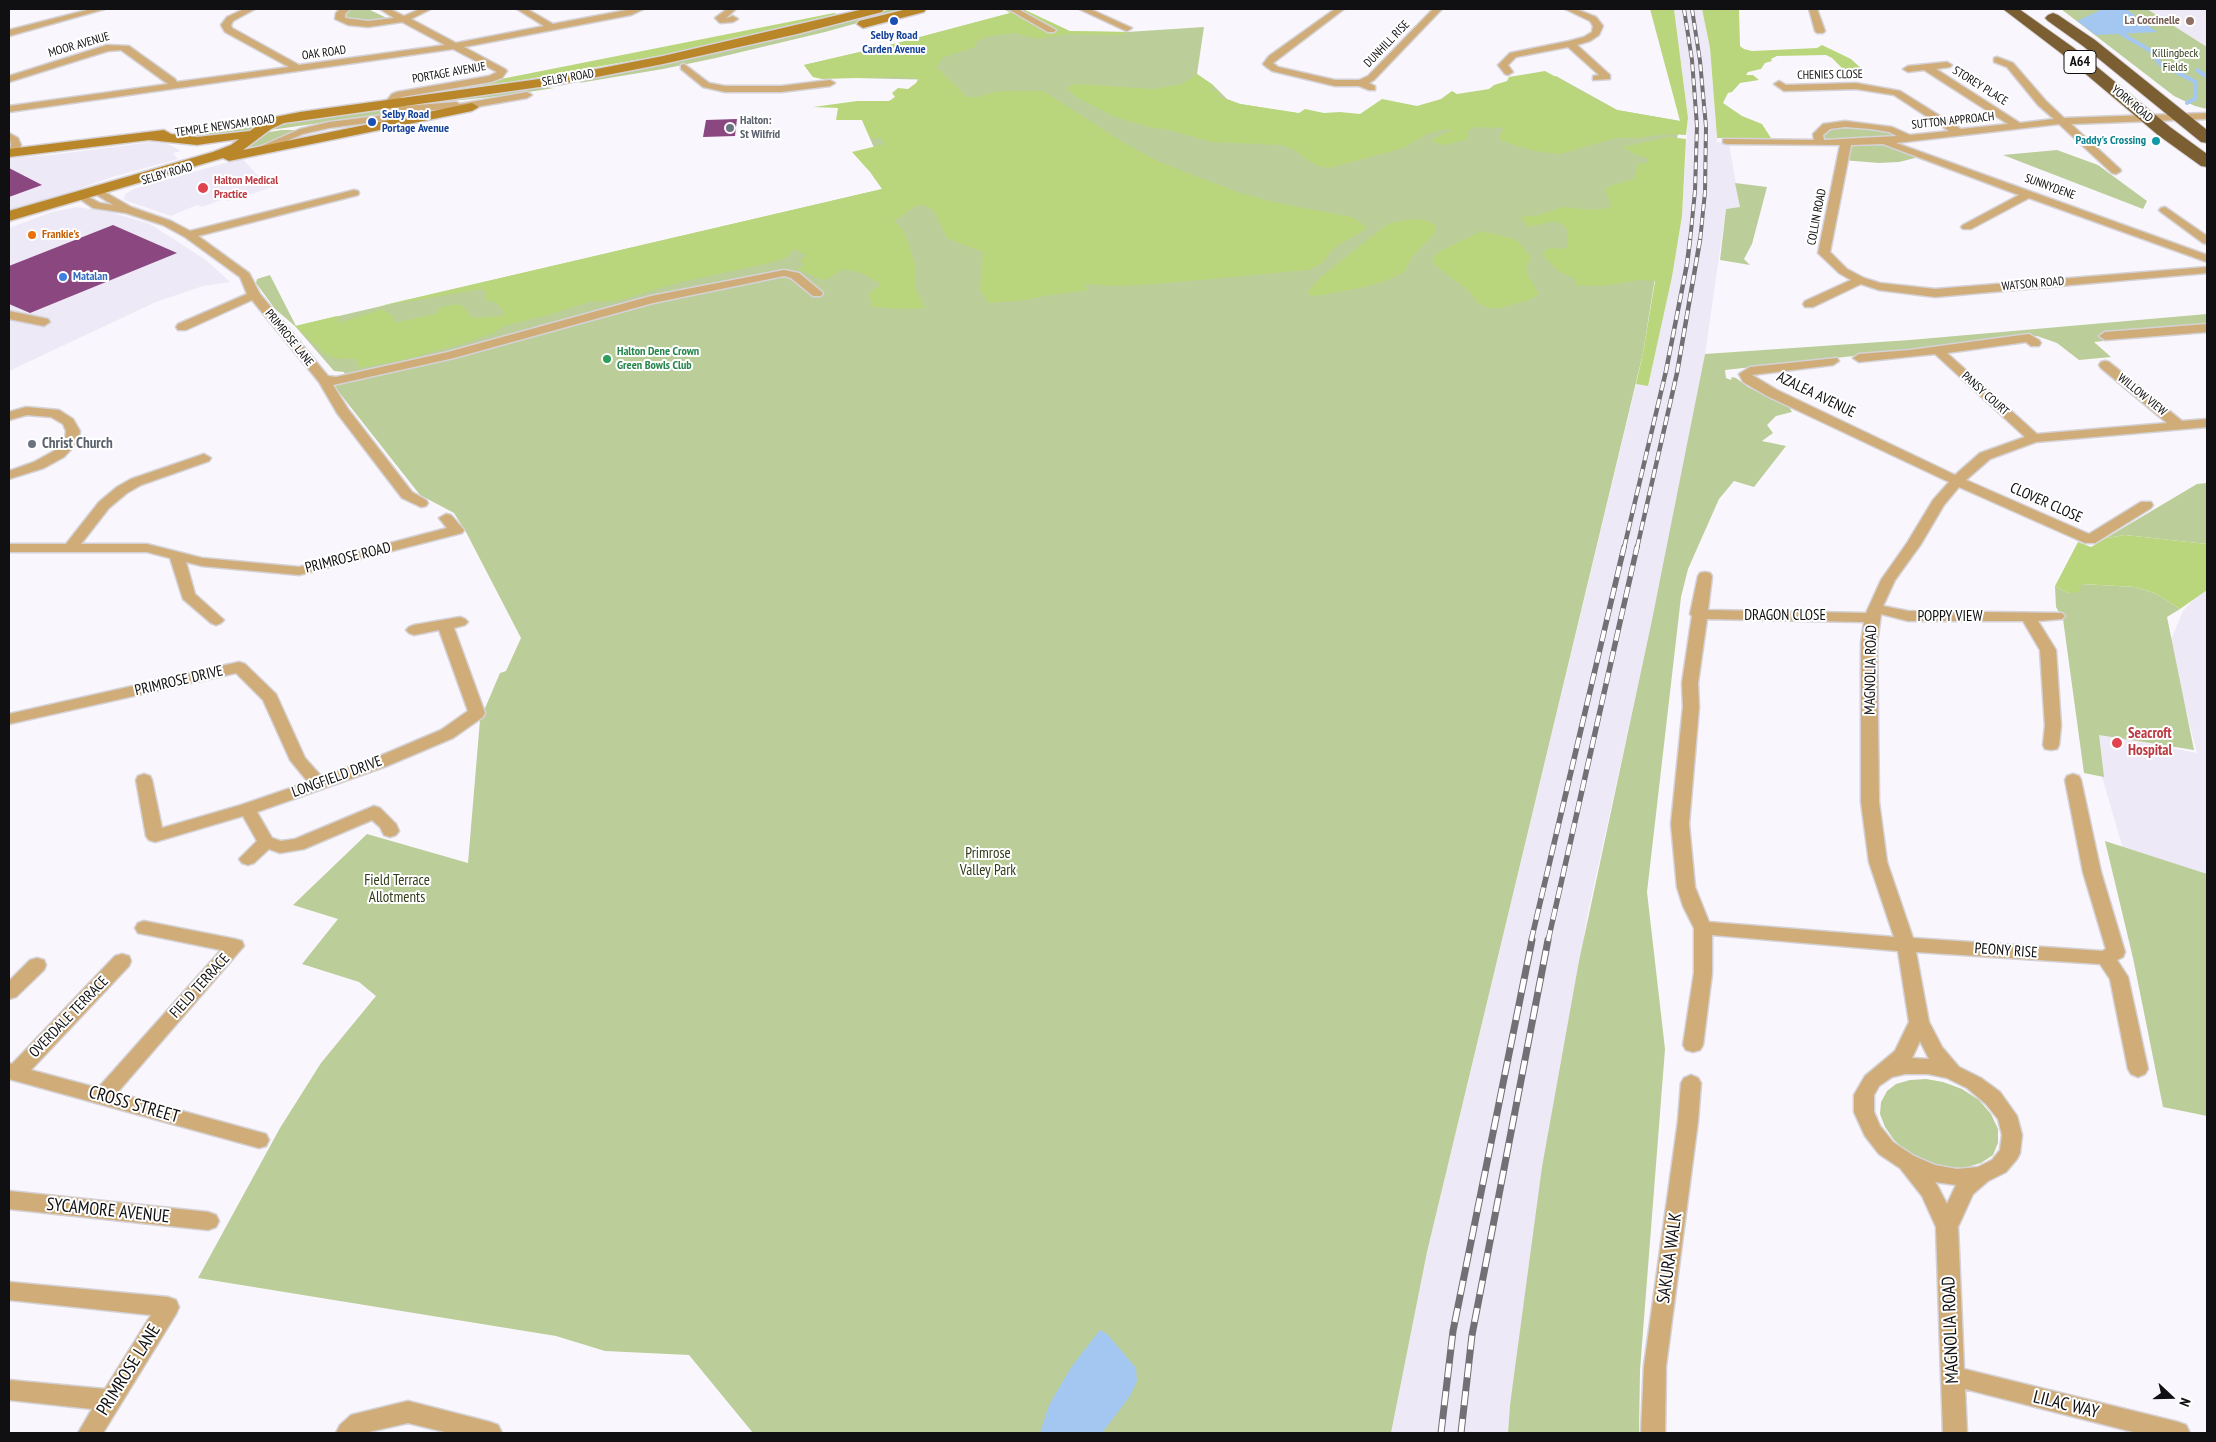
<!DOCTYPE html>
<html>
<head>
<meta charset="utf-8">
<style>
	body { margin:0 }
	#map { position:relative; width:2216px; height:1442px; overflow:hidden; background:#f9f7fd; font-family:"PT Sans Narrow",sans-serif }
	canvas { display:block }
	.frame { position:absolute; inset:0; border:10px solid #100f11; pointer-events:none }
	.north { position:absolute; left:2146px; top:1372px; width:50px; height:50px; -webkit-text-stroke:4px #fff; paint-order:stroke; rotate:111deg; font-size:14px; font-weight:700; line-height:20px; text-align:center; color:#100f11 }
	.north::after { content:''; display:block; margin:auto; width:18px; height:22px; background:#100f11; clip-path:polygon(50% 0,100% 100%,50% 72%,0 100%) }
</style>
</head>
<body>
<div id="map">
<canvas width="2216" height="1442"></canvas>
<div class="frame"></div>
<div class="north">N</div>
</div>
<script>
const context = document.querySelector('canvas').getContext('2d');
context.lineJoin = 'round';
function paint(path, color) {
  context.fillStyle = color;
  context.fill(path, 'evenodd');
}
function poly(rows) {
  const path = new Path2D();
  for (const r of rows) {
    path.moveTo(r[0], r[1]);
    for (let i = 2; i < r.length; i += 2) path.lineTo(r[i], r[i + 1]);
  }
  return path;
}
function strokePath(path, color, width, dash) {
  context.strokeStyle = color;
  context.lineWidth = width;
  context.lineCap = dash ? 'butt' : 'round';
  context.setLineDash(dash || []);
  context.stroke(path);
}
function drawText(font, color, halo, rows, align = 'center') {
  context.font = font + ' "PT Sans Narrow",sans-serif';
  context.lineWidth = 4;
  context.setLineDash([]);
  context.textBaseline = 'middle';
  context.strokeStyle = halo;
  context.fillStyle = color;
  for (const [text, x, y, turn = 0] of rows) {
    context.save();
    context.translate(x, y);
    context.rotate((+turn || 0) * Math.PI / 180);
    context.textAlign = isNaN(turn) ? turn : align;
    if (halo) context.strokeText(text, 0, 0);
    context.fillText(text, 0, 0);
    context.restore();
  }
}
paint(poly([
	[1674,9,1702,9,1710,48,1717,142,1729,144,1740,207,1726,209,1705,354,1664,567,1587,917,1510,1405,1508,1433,1391,1433,1427,1252,1636,384,1648,385,1672,277,1682,216,1688,118],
	[2147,9,2207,9,2207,47,2178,29],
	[152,142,166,143,181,151,173,153,178,159,112,177,9,213,9,158,51,155],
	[242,158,256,174,273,187,228,201,224,199,202,207,197,205,171,216,124,200,125,194,134,189],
	[77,207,110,212,150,224,206,260,230,282,203,286,156,302,9,371,9,228,52,212],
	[2207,588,2207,897,2127,863,2089,732,2197,753,2169,644,2183,611,2200,592]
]), '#eee9f6');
paint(poly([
	[351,9,368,9,391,20,382,22,348,20,344,14],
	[891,9,908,9,825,32,716,58,663,69,579,83,591,77,771,40],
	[2061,9,2147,9,2207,47,2207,109,2195,106,2174,96],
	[1011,13,1046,31,1127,32,1204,27,1197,74,1213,85,1227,99,1240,104,1358,123,1556,76,1617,110,1680,121,1643,353,1427,1252,1391,1433,753,1433,689,1355,605,1351,556,1336,198,1278,280,1128,321,1063,376,996,359,982,302,964,338,919,293,905,367,834,468,863,480,720,500,673,506,671,521,638,467,534,454,513,420,495,334,386,347,380,344,372,334,371,295,326,275,309,256,283,257,279,270,275,296,326,891,187,859,113,944,85,938,80,813,77,804,65,890,45],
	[543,87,554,88,509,95,405,106],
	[385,108,393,111,385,114,270,130,285,123],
	[257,126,251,131,201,138,181,136],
	[1827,126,1871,126,1908,138,1884,141,1923,156,1899,162,1879,163,1842,160,1846,142,1820,143,1818,134],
	[282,130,305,130,248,150,243,148,263,133],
	[2057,150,2098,165,2147,201,2143,209,2003,155],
	[1735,183,1767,187,1752,244,1744,259,1750,265,1720,260,1726,209,1740,207],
	[2207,314,2207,324,2105,331,2113,340,2094,342,2111,357,2079,360,2057,343,2037,336,1725,370,1726,378,1731,380,1732,377,1736,378,1748,387,1789,407,1792,412,1776,416,1767,425,1773,433,1762,441,1786,446,1754,487,1734,481,1719,499,1688,569,1681,597,1647,892,1665,1049,1640,1370,1639,1433,1508,1433,1510,1405,1542,1167,1579,961,1652,620,1705,354,1910,340],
	[2207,483,2207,544,2125,535,2106,538,2197,484],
	[2081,584,2135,587,2157,594,2180,609,2167,617,2194,750,2099,735,2104,777,2084,773,2063,619,2056,607,2055,586,2068,593],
	[2105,841,2207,874,2207,1116,2163,1107,2133,958],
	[1926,1079,1943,1082,1962,1089,1979,1100,1991,1114,1998,1129,1998,1143,1993,1155,1981,1163,1964,1168,1946,1167,1925,1161,1907,1152,1894,1140,1885,1127,1880,1114,1881,1102,1887,1091,1896,1084,1910,1080]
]), '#bbcd98');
paint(poly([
	[1004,9,1023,9,1070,31,1127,32,1123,35,1068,34,1043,38,1033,38,1016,33,989,36,978,40,975,47,944,57,936,67,967,97,977,97,999,91,1043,91,1124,143,1159,162,1237,192,1277,203,1352,217,1367,227,1363,231,1335,247,1322,263,1308,270,1155,284,1117,286,1083,284,1088,290,1044,296,1026,300,989,303,980,290,983,252,947,238,934,211,925,205,916,206,894,221,903,230,908,243,915,264,915,288,925,308,907,309,872,307,869,294,881,284,862,273,843,269,831,277,823,280,797,269,805,266,801,261,806,255,795,249,790,252,789,256,778,261,677,283,620,300,602,302,593,301,548,315,504,326,494,333,467,342,407,359,360,368,356,359,336,358,327,355,295,326,337,316,339,323,382,309,392,315,395,323,438,313,439,308,455,304,463,306,472,318,503,316,504,311,496,303,484,299,487,294,482,289,380,306,882,189,870,172,852,152,885,144,881,138,870,138,862,120,836,120,838,108,813,107,857,101,889,101,895,97,892,93,898,88,908,89,916,83,919,78,893,77,822,79,813,77,804,65,890,45,1010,13],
	[1650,9,1674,9,1688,118,1686,135,1667,134,1637,138,1616,138,1560,154,1534,151,1502,141,1499,137,1504,128,1477,127,1468,130,1468,139,1444,145,1432,142,1433,139,1453,130,1446,129,1427,134,1403,148,1329,168,1318,166,1306,159,1295,150,1282,145,1212,142,1170,130,1149,127,1115,117,1076,97,1066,88,1075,84,1153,89,1182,84,1197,74,1213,85,1212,91,1219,91,1220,97,1240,104,1299,113,1305,109,1324,113,1340,112,1360,114,1382,99,1417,106,1441,99,1452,91,1457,94,1489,89,1494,85,1507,81,1509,77,1545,71,1617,110,1680,121],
	[1702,9,1739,9,1740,46,1744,49,1752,51,1817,48,1822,45,1851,59,1863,70,1843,69,1832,58,1826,55,1777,56,1771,59,1772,61,1765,63,1761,69,1748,72,1746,75,1753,75,1759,80,1740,83,1732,92,1728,93,1723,103,1742,116,1762,124,1771,138,1717,138,1710,48],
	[834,13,837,14,669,54,517,81,407,95,506,78],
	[1669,137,1686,139,1682,216,1672,277,1648,386,1636,384,1643,353,1655,281,1640,280,1603,286,1576,285,1575,279,1559,271,1543,256,1543,252,1551,248,1563,249,1568,247,1568,231,1563,224,1554,221,1528,227,1521,217,1539,215,1562,207,1594,210,1612,207,1605,190,1610,186,1634,179,1638,164,1647,163,1649,160,1646,157,1636,155,1623,147],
	[1414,219,1428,221,1436,226,1435,233,1411,258,1404,272,1386,281,1360,288,1316,296,1306,294,1322,276,1380,230,1390,223],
	[1482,231,1514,239,1522,246,1531,258,1526,265,1527,274,1539,294,1529,300,1500,308,1488,308,1478,303,1469,291,1435,265,1432,259,1440,251],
	[2125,535,2207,544,2207,590,2180,609,2157,594,2135,587,2081,584,2080,592,2068,593,2055,586,2078,542,2091,547,2106,538]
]), '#bad67d');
paint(poly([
	[2103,9,2126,9,2157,32,2096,35,2077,21],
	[1100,1330,1107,1334,1136,1368,1137,1381,1130,1396,1102,1433,1040,1433,1049,1405,1072,1366]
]), '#a3c7f1');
strokePath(poly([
	[2122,34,2151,51,2160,64,2196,82,2196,98,2187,103],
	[2197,70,2207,77]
]), '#a3c7f1', 4);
paint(poly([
	[737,119,735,136,703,137,706,120],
	[9,168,42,185,9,197],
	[113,225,177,253,30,313,9,304,9,266]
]), '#8b4780');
const street = poly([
	[91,9,105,9,9,36,9,30,91,9],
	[244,9,255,9,233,21,231,25,232,28,299,65,445,45,402,22,368,27,348,25,335,19,336,13,340,9,350,9,345,14,345,18,368,21,394,18,380,9,390,9,404,16,420,9,431,9,411,19,456,43,544,26,517,9,527,9,553,24,632,9,644,9,631,15,464,47,505,69,507,71,502,78,491,82,402,97,394,104,405,106,456,102,460,104,527,92,532,95,527,98,453,111,448,109,405,112,388,109,384,104,392,94,397,92,489,76,497,72,453,49,9,112,9,106,168,84,121,50,108,51,9,82,9,76,107,45,129,46,175,79,177,82,289,67,225,32,221,25,227,17,244,9],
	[727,9,736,9,726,18,733,16,738,19,733,22,720,23,715,18,727,9],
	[1008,9,1018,9,1056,30,1054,32,1048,32,1008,9],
	[1079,9,1090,9,1132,28,1127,31,1124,30,1079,9],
	[1335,9,1344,9,1273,63,1278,67,1335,80,1359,80,1368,76,1433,9,1442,9,1374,80,1369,83,1375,86,1375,90,1369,90,1359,86,1335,86,1272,71,1265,66,1263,64,1269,56,1335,9],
	[1565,9,1576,9,1596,17,1603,26,1599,35,1590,41,1577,45,1610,75,1610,79,1593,80,1593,76,1599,75,1568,47,1516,57,1508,65,1513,72,1508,75,1505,74,1498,65,1510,53,1569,41,1584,37,1592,32,1593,26,1590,21,1565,9],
	[1809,9,1817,9,1825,31,1823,33,1817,33,1815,31,1809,9],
	[1997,57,2013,63,2046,101,2064,118,2207,113,2207,119,2071,124,2120,169,2121,171,2116,174,2112,173,2059,124,1896,143,2207,255,2207,262,2029,198,1971,229,1963,229,1961,227,1963,225,2019,195,1883,144,1851,145,1830,252,1847,269,1864,278,1880,283,1935,289,2207,267,2207,273,1935,297,1879,290,1861,284,1813,307,1805,307,1803,304,1805,301,1851,280,1839,273,1818,253,1840,145,1727,144,1723,143,1723,139,1814,140,1813,134,1823,124,1845,121,1892,127,1910,135,1949,131,1894,95,1856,89,1784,91,1774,84,1779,81,1786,85,1856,83,1900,91,1961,129,2008,124,1924,70,1908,72,1903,69,1908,66,1947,62,1952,65,1950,67,1936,69,2020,123,2054,119,2038,105,2007,67,1994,62,1994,58,1997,57],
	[1845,127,1871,129,1889,132,1897,136,1824,140,1823,135,1830,129,1845,127],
	[684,64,709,83,725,86,781,86,830,80,835,83,830,86,781,92,725,92,703,87,681,69,681,65,684,64],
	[409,112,414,115,413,117,329,128,303,134,259,153,251,153,250,151,300,129,329,122,409,112],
	[9,133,18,138,21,145,17,155,9,154,11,145,9,133],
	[96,187,131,207,171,221,190,231,354,190,358,191,359,193,358,195,198,236,249,273,260,294,328,376,336,377,448,352,651,296,784,270,799,273,823,293,821,296,813,296,791,278,784,276,653,303,454,358,333,385,348,409,412,492,426,500,428,503,426,506,421,507,402,498,337,413,319,382,252,300,186,330,178,330,176,327,178,324,247,294,240,277,185,237,163,225,126,213,93,208,74,195,79,192,100,203,113,205,92,192,91,190,92,188,96,187],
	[2165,207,2207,236,2207,244,2203,243,2161,212,2159,210,2161,208,2165,207],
	[9,311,48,319,50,322,44,326,9,319,9,311],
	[2207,324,2207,332,2105,340,2099,336,2105,332,2207,324],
	[2029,334,2039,340,2041,343,2039,346,2031,346,2026,342,1947,353,2037,434,2167,423,2101,368,2099,365,2101,362,2105,361,2109,362,2182,421,2207,419,2207,427,2036,442,1990,459,1966,480,2089,534,2141,502,2151,502,2153,505,2151,508,2095,543,2085,543,1959,487,1944,505,1921,544,1895,580,1883,606,1908,611,2062,613,2065,616,2062,619,2038,621,2056,650,2061,726,2059,745,2057,749,2051,750,2045,749,2043,745,2045,726,2040,650,2023,621,1908,621,1881,614,1877,643,1879,802,1887,862,1913,938,2102,951,2106,949,2083,872,2065,780,2067,776,2073,774,2079,776,2081,780,2101,872,2125,952,2123,957,2117,960,2128,977,2148,1069,2145,1074,2138,1077,2131,1074,2128,1069,2110,979,2100,964,1916,952,1929,1022,1942,1047,1959,1067,1981,1078,2000,1092,2017,1116,2022,1135,2020,1153,2017,1159,2006,1172,1988,1181,1973,1194,1958,1227,1964,1369,2178,1422,2186,1425,2190,1433,2137,1433,1965,1389,1967,1433,1943,1433,1936,1227,1922,1196,1900,1168,1879,1154,1865,1136,1854,1112,1854,1095,1865,1076,1895,1051,1909,1022,1898,951,1712,935,1712,973,1703,1045,1700,1050,1693,1052,1686,1050,1683,1045,1694,973,1694,928,1683,906,1677,887,1671,824,1683,707,1682,683,1692,616,1690,614,1698,576,1700,573,1705,572,1710,573,1712,576,1708,610,1866,613,1881,580,1907,543,1933,500,1949,482,1767,396,1743,382,1739,374,1750,367,1837,358,1839,361,1833,365,1752,375,1777,390,1955,475,1980,453,2025,437,1935,354,1859,362,1853,358,1859,354,1910,350,2029,334],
	[1707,619,1864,622,1861,643,1861,802,1869,862,1894,937,1709,922,1695,887,1689,824,1699,707,1698,683,1707,619],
	[1920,1041,1929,1059,1912,1058,1920,1041],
	[1905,1074,1928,1074,1947,1078,1967,1088,1986,1104,1998,1119,2002,1135,2000,1150,1992,1160,1978,1167,1957,1169,1935,1165,1914,1156,1893,1142,1880,1126,1874,1112,1874,1095,1879,1086,1892,1077,1905,1074],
	[1935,1182,1956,1185,1947,1204,1937,1185,1935,1182],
	[26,407,59,410,73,419,80,431,78,442,64,457,44,468,9,479,9,471,34,462,54,451,65,441,66,431,63,424,51,417,27,415,9,420,9,412,26,407],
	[204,454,211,458,209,461,141,485,127,493,109,508,81,544,147,544,202,558,299,567,447,528,439,518,446,514,451,515,464,530,462,533,299,575,202,566,186,562,195,594,224,620,221,623,216,625,211,623,183,599,170,558,147,552,9,552,9,544,66,544,99,502,117,487,131,479,204,454],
	[460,617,465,619,468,622,465,625,454,628,485,713,483,717,453,738,387,766,257,812,272,838,281,841,295,839,374,806,380,808,396,824,399,831,396,835,390,837,384,835,380,827,372,820,304,849,280,853,269,849,254,863,248,865,242,863,239,859,257,841,243,816,155,842,149,840,146,836,136,780,138,776,144,774,150,776,152,780,162,828,241,805,308,782,290,760,263,700,236,673,9,724,9,714,239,662,245,664,276,694,305,758,322,777,375,758,441,730,468,711,439,630,414,635,409,633,406,630,409,627,414,625,460,617],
	[144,921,235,939,242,941,244,946,117,1093,266,1134,269,1140,266,1146,259,1148,9,1079,9,1063,12,1064,115,956,122,954,129,956,131,961,129,966,31,1070,98,1088,221,950,138,933,135,928,138,923,144,921],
	[37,958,44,960,46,965,44,970,16,997,9,999,9,981,30,960,37,958],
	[1691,1075,1698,1078,1701,1083,1698,1121,1666,1366,1665,1433,1641,1433,1644,1366,1678,1121,1681,1083,1684,1078,1691,1075],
	[9,1191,208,1212,216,1215,219,1221,216,1227,208,1230,9,1209,9,1191],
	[9,1282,168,1297,176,1300,179,1307,176,1314,103,1433,78,1433,92,1409,9,1400,9,1380,105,1389,151,1315,9,1300,9,1282],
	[408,1401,490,1422,498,1425,502,1433,449,1433,408,1423,364,1433,336,1433,340,1425,351,1415,408,1401]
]);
const secondary = poly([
	[864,9,884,9,882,12,797,34,663,64,561,84,284,123,271,129,243,150,472,103,479,107,472,111,229,161,223,158,9,221,9,211,213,152,231,145,239,139,197,145,149,140,9,157,9,149,164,130,171,134,197,137,250,131,261,123,275,117,300,112,561,76,663,56,864,9],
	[907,9,926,9,924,12,863,28,857,24,859,21,907,9]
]);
const highway = poly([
	[2003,9,2019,9,2074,48,2170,127,2207,154,2207,167,2201,166,2158,135,2062,54,2003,9],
	[2053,13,2058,15,2095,40,2207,130,2207,143,2201,142,2083,46,2048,21,2045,18,2048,15,2053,13]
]);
strokePath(street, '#d4d2d7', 3);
strokePath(secondary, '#d4d2d7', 3);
strokePath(highway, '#d4d2d7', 2);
paint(street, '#d0ac78');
paint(secondary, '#ba862a');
paint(highway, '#7b5e32');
const railFar3 = poly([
	[1684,9,1692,60,1697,126,1695,191,1690,241],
	[1692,9,1700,61,1706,127,1705,192,1700,241]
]);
const railFar2 = poly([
	[1624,548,1666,371,1687,264,1690,240],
	[1637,548,1677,373,1700,240]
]);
const railFar1 = poly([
	[1531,941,1624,547],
	[1548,941,1637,547]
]);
const rail = poly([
	[1441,1433,1453,1331,1532,940],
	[1461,1433,1472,1335,1548,940]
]);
strokePath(railFar3, '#727074', 4);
strokePath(railFar2, '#727074', 4.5);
strokePath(railFar1, '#727074', 5.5);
strokePath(rail, '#727074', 7);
strokePath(railFar3, '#fff', 2.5, [7]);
strokePath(railFar2, '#fff', 3, [9]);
strokePath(railFar1, '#fff', 4, [11]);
strokePath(rail, '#fff', 5, [14]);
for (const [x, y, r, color] of [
	[894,21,5,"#1a4fb4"],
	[2190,21,5,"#8d6e63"],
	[372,122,5,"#1a4fb4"],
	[730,128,5,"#6b7280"],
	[2156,141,5,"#0f9aa8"],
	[203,188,6,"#e0444e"],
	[32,235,5,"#e8710a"],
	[63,277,5,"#3f7fe0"],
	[607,359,5,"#2e9e5b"],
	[32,444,5,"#6b7280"],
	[2117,743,6,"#e0444e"]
]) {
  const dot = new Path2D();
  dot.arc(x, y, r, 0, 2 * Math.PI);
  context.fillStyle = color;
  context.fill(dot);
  strokePath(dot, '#fff', 2);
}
drawText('bold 12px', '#785e54', '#fff', [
	["La Coccinelle",2180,21]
], 'right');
drawText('bold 12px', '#164399', '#fff', [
	["Selby Road",894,36],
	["Carden Avenue",894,50],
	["Selby Road",382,115,"left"],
	["Portage Avenue",382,129,"left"]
]);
drawText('12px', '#100f11', '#fff', [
	["DUNHILL RISE",1387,44,-46],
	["MOOR AVENUE",79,45,-16],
	["OAK ROAD",324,53,-8],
	["PORTAGE AVENUE",449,73,-10],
	["CHENIES CLOSE",1830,75,-1],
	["SELBY ROAD",568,78,-10],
	["STOREY PLACE",1980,86,32],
	["YORK ROAD",2132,104,40],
	["SUTTON APPROACH",1953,121,-6],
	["TEMPLE NEWSAM ROAD",225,126,-8],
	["SELBY ROAD",167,174,-16],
	["SUNNYDENE",2050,187,20],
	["COLLIN ROAD",1817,217,-79],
	["WATSON ROAD",2033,284,-5],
	["PRIMROSE LANE",289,338,51],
	["PANSY COURT",1985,394,42],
	["WILLOW VIEW",2142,395,39]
]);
drawText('12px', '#313c18', '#fff', [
	["Killingbeck",2175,54],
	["Fields",2175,68]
]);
drawText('bold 12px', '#5b616d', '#fff', [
	["Halton:",740,121],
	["St Wilfrid",740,135]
], 'left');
drawText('bold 12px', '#0d838f', '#fff', [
	["Paddy's Crossing",2146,141]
], 'right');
drawText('bold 12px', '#be3a42', '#fff', [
	["Halton Medical",214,181],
	["Practice",214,195]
], 'left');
drawText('bold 12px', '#c56008', '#fff', [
	["Frankie's",42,235]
], 'left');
drawText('bold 12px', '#366cbe', '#fff', [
	["Matalan",73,277]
], 'left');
drawText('bold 12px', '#27864d', '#fff', [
	["Halton Dene Crown",617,352],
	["Green Bowls Club",617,366]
], 'left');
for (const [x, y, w] of [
	[2080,62,32]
]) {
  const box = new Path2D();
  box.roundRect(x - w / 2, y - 11.5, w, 23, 4);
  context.fillStyle = '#fff';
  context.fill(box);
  strokePath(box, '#100f11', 1);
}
drawText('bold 14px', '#100f11', null, [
	["A64",2080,62]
]);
drawText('15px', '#100f11', '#fff', [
	["AZALEA AVENUE",1816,395,26],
	["CLOVER CLOSE",2046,503,24],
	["PRIMROSE ROAD",348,558,-14],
	["DRAGON CLOSE",1785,616],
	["POPPY VIEW",1950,617],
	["MAGNOLIA ROAD",1871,670,-89],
	["PRIMROSE DRIVE",179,681,-13],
	["LONGFIELD DRIVE",337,777,-20],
	["PEONY RISE",2006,951,4],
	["FIELD TERRACE",200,986,-48],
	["OVERDALE TERRACE",69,1017,-46]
]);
drawText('bold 15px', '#5b616d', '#fff', [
	["Christ Church",42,444]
], 'left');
drawText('bold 15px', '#be3a42', '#fff', [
	["Seacroft",2128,734],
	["Hospital",2128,751]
], 'left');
drawText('15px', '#313c18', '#fff', [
	["Primrose",988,854],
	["Valley Park",988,871],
	["Field Terrace",397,881],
	["Allotments",397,898]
]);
drawText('18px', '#100f11', '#fff', [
	["CROSS STREET",134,1105,16],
	["SYCAMORE AVENUE",108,1211,6],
	["SAKURA WALK",1670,1258,-82],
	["MAGNOLIA ROAD",1951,1330,-92],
	["PRIMROSE LANE",129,1370,-58],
	["LILAC WAY",2066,1405,14]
]);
</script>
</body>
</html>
